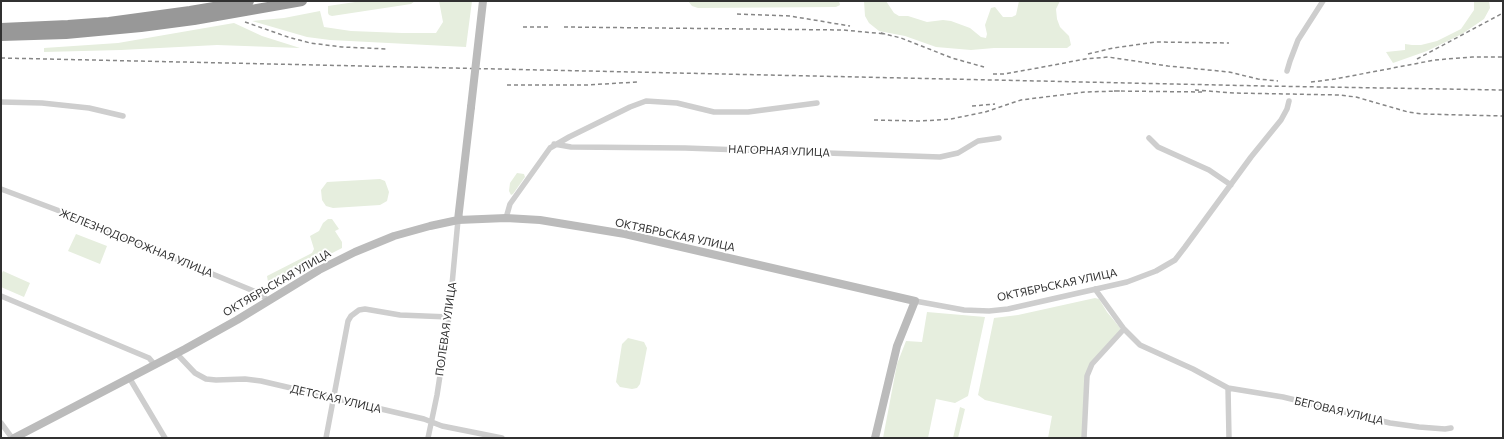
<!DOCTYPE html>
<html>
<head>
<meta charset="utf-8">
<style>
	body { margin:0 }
	#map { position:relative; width:1504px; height:439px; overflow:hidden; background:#fff; font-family:Commissioner,sans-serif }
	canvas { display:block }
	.frame { position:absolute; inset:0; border:2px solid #313131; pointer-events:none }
</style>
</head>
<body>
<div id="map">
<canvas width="1504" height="439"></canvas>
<div class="frame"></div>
</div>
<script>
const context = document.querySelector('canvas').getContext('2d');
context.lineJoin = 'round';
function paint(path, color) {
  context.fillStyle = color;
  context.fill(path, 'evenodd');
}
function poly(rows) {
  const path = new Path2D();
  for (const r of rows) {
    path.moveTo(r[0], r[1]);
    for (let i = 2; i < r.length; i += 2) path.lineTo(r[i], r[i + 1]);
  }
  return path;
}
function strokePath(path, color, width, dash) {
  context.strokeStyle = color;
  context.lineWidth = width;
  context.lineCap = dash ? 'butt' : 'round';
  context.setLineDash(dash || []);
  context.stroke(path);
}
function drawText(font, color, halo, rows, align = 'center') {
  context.font = font + ' Commissioner,sans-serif';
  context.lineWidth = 4;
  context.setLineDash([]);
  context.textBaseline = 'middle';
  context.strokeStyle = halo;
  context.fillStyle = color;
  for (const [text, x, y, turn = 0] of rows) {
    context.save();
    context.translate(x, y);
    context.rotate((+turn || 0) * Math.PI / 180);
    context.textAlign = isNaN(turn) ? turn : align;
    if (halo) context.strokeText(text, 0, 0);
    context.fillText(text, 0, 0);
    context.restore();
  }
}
paint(poly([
	[362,1,415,1,411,4,332,16,329,15,328,13,328,6],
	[439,1,472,1,466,47,330,40,307,37,252,21,284,18,320,11,324,27,351,31,402,33,436,33,443,22],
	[688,1,839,1,840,5,836,7,698,8,692,6],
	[864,1,886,1,894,13,899,16,908,16,927,22,943,20,951,21,970,28,981,37,986,38,987,34,985,25,991,8,995,7,1003,17,1012,17,1016,15,1019,1,1060,1,1056,9,1057,19,1060,27,1069,36,1071,45,1067,48,994,48,971,50,936,47,905,36,879,31,869,23,865,16],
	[1474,1,1489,1,1490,8,1484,19,1462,34,1427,51,1393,63,1386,52,1405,50,1405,44,1412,45,1421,45,1437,41,1461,29,1474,10],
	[234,23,262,36,300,48,217,45,121,50,44,52,44,48,118,43],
	[517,173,524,174,525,177,513,194,511,195,509,191,510,183],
	[380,179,385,181,389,192,387,201,380,205,333,208,326,206,322,200,321,190,327,182],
	[328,219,332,219,339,229,335,231,342,242,342,248,272,284,268,282,267,276,312,253,314,249,310,236,319,231,323,223],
	[76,234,107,246,100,264,68,251],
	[3,271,30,283,24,297,1,287,1,275],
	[1095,298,1099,299,1107,312,1121,329,1091,362,1083,438,1048,438,1052,416,985,400,978,395,994,318,1018,315],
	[927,312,985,317,968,396,955,403,936,399,928,438,883,438,897,364,906,341,922,342],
	[628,338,644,342,647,348,640,384,637,388,632,389,620,387,616,382,622,344],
	[960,407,965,409,958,438,953,438]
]), '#e6eede');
strokePath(poly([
	[1287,71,1290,61,1298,40,1323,1],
	[1,102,42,103,89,108,123,116],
	[1149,138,1158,147,1209,170,1231,185],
	[554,144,571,147,685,148,940,157,958,153,978,141,999,138],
	[1,189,57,210,261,294,268,301],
	[506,218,510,204,550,148,569,137,630,107,646,101,677,103,714,112,748,112,817,103],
	[1095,289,1124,329,1140,345,1193,369,1228,388,1229,438],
	[1,296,149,358,155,365],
	[915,301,964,310,989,311,1008,309,1127,282,1156,271,1175,260,1185,247,1251,157,1281,120,1287,109,1289,101],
	[177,354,195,373,206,379,216,380,245,379,261,381,424,419,442,426,502,438],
	[130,379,165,438],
	[1228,388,1283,397,1390,423,1419,427,1445,429,1451,428],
	[1,423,12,438],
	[326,438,348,321,351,316,359,310,365,309,400,315,449,317],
	[428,438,437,395,449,317,458,220],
	[1084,438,1087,376,1092,364,1124,329]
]), '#cecece', 5.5);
strokePath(poly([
	[458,220,471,107],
	[14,438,185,349,237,320,319,270,355,252,394,236,430,226,458,220,506,218,540,220,625,234,915,301,897,346,875,438]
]), '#bbb', 8);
strokePath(poly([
	[1,28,68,25,109,22,190,11,249,1],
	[1,36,66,34,141,27,194,20,302,1]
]), '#989898', 10);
strokePath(poly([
	[737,14,790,16,850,26],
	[245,22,288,37,310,43,342,47,388,49],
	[523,27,548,27],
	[564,27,843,30,886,34],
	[881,33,901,38,952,58,984,67],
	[1088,54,1113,48,1156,42,1229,43],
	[1,58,1264,86,1503,90],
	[1417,59,1503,13],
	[993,74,1004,74,1038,68,1085,59,1108,57,1168,66,1229,72,1258,79,1278,81],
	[1311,82,1335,79,1435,60,1472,57,1503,57],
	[507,85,586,85,637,82],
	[1195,90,1234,93,1339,95,1356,97,1408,112,1423,114,1503,116],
	[1114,91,1202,92],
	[972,106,995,104],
	[874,120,921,121,951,119,985,112,1021,100,1085,92,1120,91]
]), '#868686', 1.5, [4, 3]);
strokePath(poly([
	[471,107,483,1]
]), '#bbb', 8);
drawText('11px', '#313131', '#fff', [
	["НАГОРНАЯ УЛИЦА",779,151,2],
	["ОКТЯБРЬСКАЯ УЛИЦА",675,235,12],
	["ЖЕЛЕЗНОДОРОЖНАЯ УЛИЦА",136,243,22],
	["ОКТЯБРЬСКАЯ УЛИЦА",277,283,-30],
	["ОКТЯБРЬСКАЯ УЛИЦА",1057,285,-12],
	["ПОЛЕВАЯ УЛИЦА",446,329,-82],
	["ДЕТСКАЯ УЛИЦА",336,399,13],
	["БЕГОВАЯ УЛИЦА",1339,411,13]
]);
</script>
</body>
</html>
